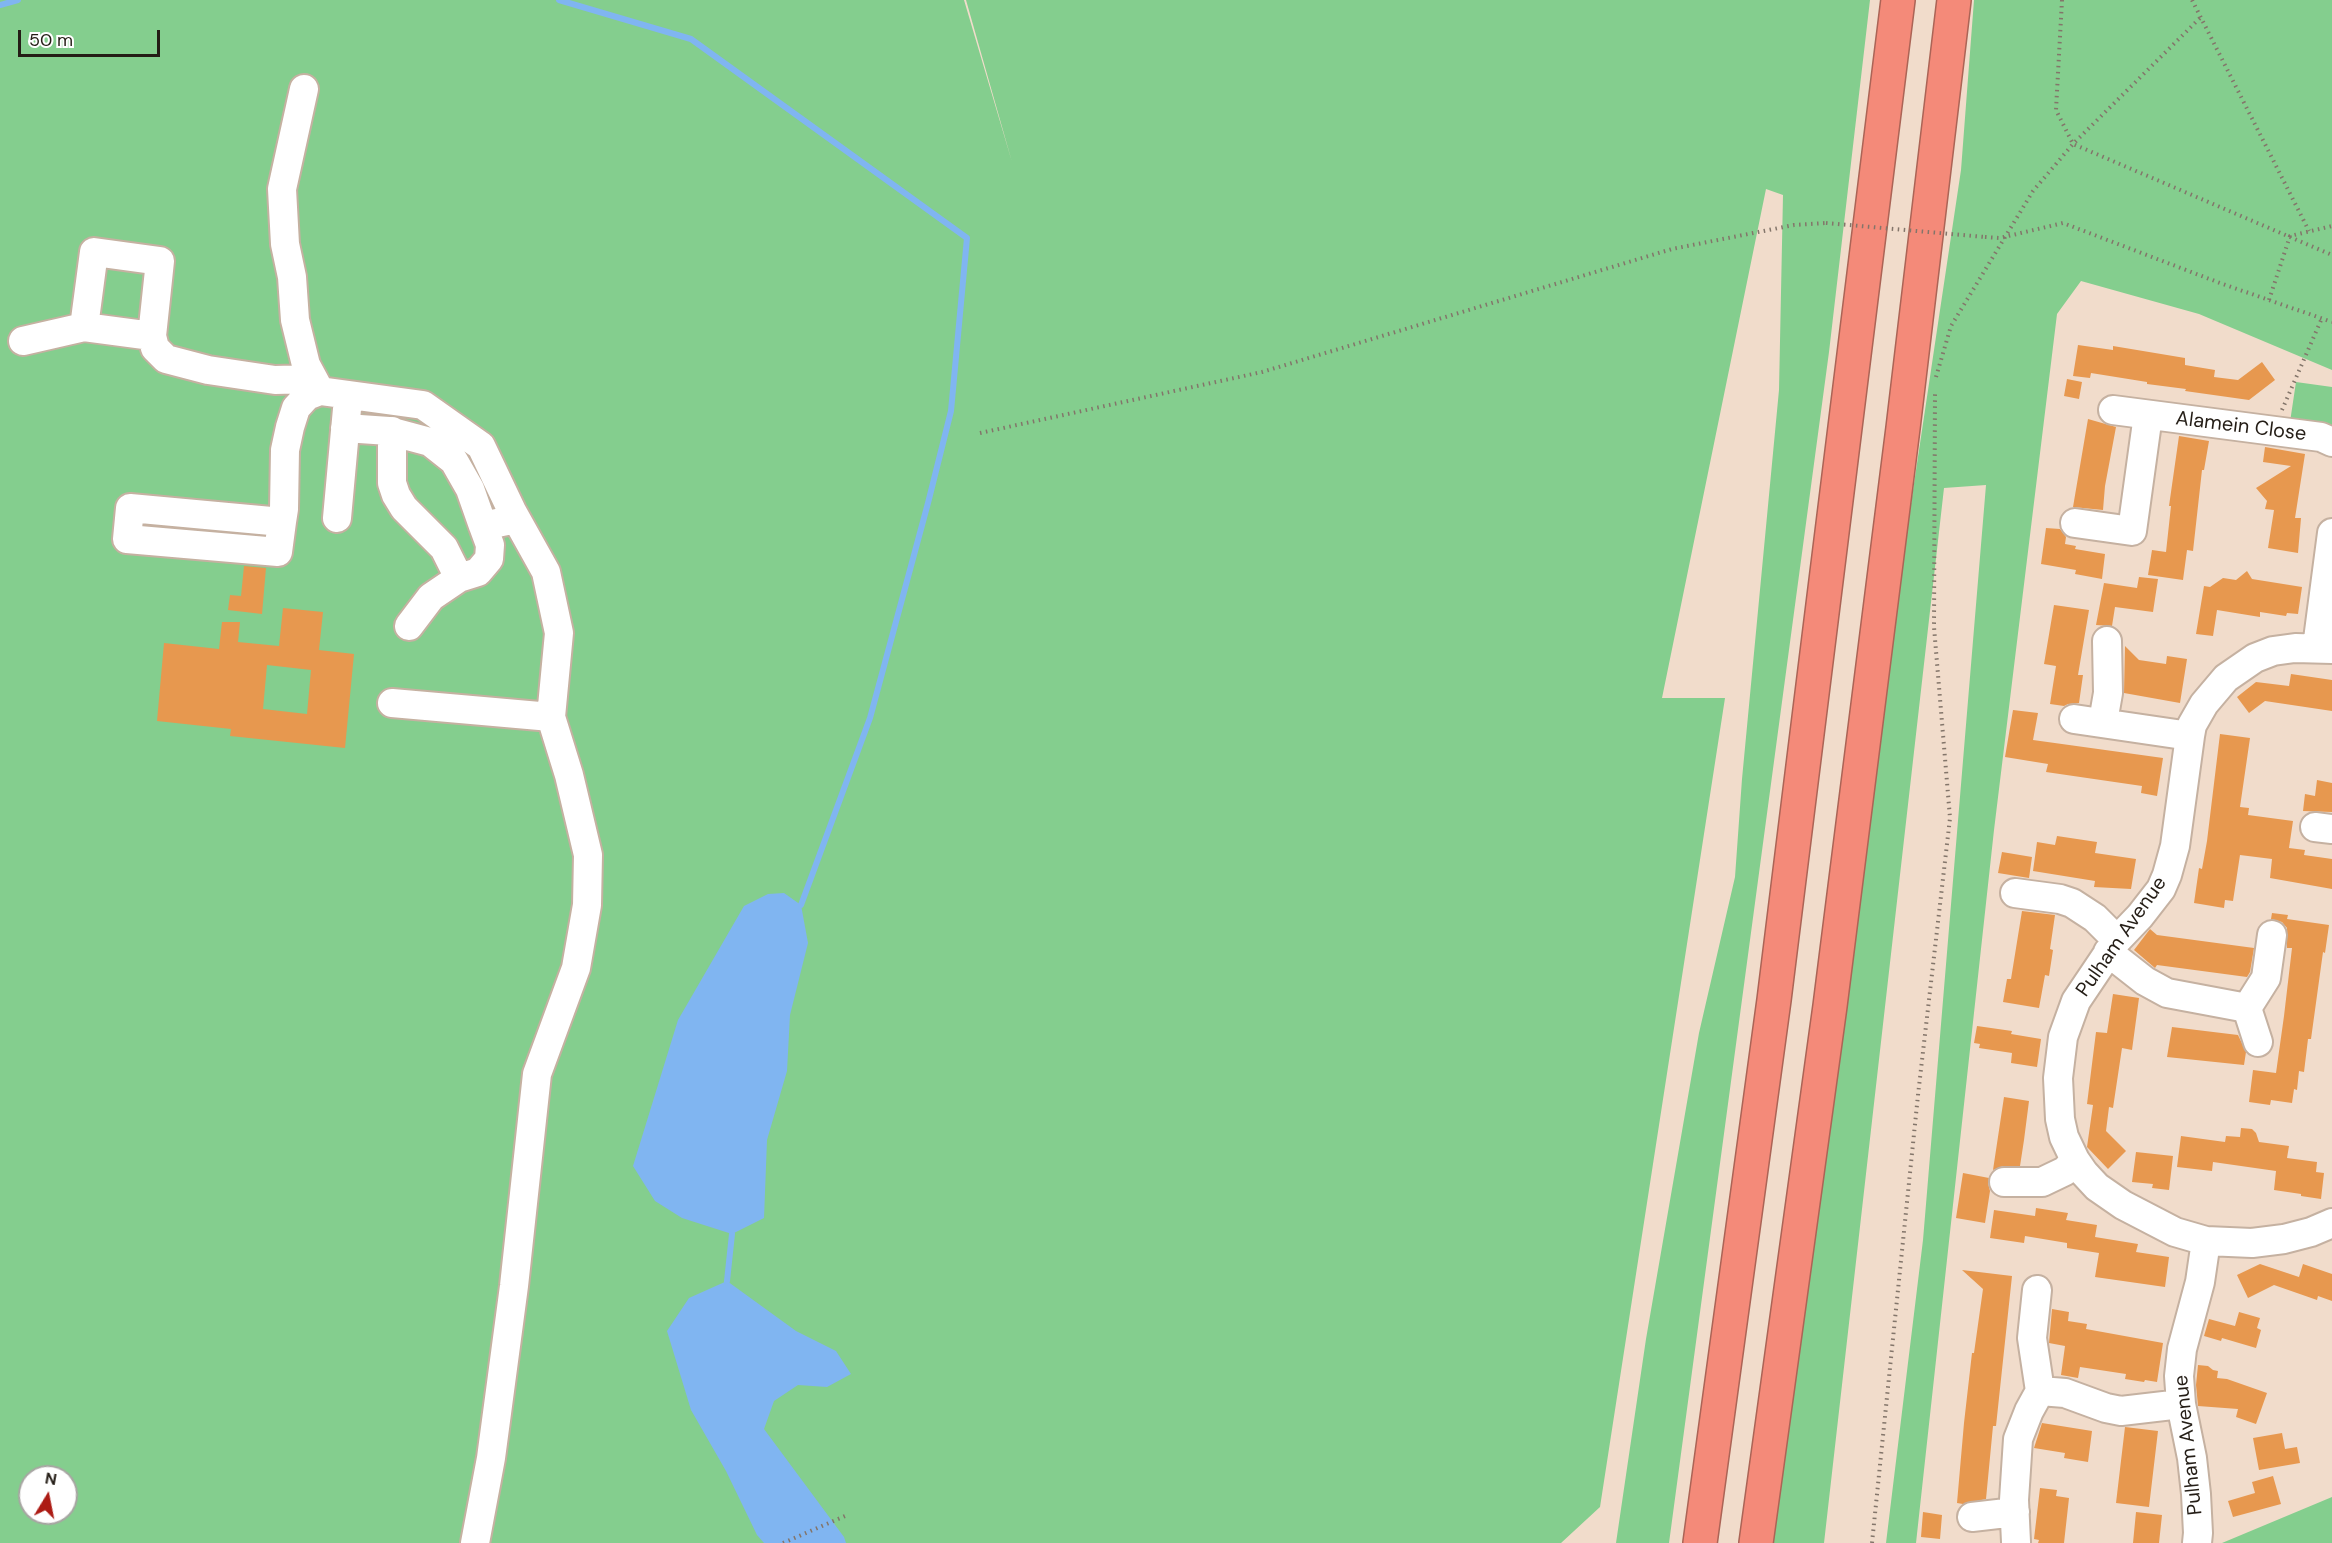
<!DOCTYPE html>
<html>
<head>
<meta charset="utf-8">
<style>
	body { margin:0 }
	#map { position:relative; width:2332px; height:1543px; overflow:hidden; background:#f1dccb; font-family:"DM Sans",sans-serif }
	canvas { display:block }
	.north { position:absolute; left:18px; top:1465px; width:60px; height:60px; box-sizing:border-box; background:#fff; border:2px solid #a7a5a2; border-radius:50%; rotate:10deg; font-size:16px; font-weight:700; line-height:24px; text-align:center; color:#241d16 }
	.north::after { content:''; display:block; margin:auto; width:21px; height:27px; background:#ac1b14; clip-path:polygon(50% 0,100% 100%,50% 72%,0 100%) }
	.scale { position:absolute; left:18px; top:30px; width:142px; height:27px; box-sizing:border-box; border:3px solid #241d16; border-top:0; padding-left:8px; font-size:18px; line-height:21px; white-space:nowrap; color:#241d16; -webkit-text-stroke:4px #fff; paint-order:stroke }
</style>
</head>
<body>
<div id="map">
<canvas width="2332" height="1543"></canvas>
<div class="north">N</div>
<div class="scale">50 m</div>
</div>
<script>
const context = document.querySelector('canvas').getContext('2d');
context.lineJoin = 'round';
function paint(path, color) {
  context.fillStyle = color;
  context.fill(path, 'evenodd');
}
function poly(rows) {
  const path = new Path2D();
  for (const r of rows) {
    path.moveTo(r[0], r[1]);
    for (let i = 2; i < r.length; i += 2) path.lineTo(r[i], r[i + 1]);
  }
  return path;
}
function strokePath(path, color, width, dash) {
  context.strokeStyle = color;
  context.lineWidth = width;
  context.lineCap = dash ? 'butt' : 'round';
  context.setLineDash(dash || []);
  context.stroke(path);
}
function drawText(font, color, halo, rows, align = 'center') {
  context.font = font + ' "DM Sans",sans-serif';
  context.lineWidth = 4.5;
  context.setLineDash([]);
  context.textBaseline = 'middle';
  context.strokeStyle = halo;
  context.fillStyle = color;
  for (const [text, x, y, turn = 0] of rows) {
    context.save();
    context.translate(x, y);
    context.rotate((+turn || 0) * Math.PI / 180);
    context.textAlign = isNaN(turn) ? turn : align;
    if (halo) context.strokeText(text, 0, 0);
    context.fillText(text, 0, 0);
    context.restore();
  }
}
paint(poly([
	[0,0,964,0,1012,162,966,0,1870,0,1829,352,1669,1543,1616,1543,1646,1339,1699,1033,1735,877,1742,779,1779,390,1783,195,1766,189,1662,698,1725,698,1600,1507,1561,1543,0,1543],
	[30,1477,66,1477,66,1513,30,1513],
	[1974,0,2332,0,2332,370,2199,314,2081,281,2057,314,1994,830,1916,1543,1886,1543,1923,1240,1986,485,1944,488,1824,1543,1770,1543,1876,737,1961,170],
	[2296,382,2332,387,2332,428,2290,422],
	[2332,1497,2332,1543,2222,1543]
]), '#84ce8e');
paint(poly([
	[784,893,801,905,808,943,790,1015,787,1071,767,1140,764,1218,732,1234,682,1218,655,1201,633,1166,678,1020,744,906,768,894],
	[727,1281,796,1331,836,1351,851,1374,827,1387,798,1385,774,1401,764,1429,844,1537,846,1543,764,1543,757,1535,726,1471,691,1410,667,1331,689,1298]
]), '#80b5f1');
strokePath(poly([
	[559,0,691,39,967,238,951,411,928,503,870,718,801,905],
	[0,5,18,0],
	[727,1281,732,1234]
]), '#80b5f1', 6);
paint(poly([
	[2078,345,2113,350,2113,346,2185,358,2185,365,2215,370,2214,377,2238,380,2262,362,2275,380,2249,400,2185,391,2186,389,2147,384,2147,382,2091,373,2090,378,2073,376],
	[2067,379,2082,382,2079,399,2064,396],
	[2088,419,2116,427,2105,486,2103,510,2073,507],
	[2179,436,2209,441,2204,470,2202,470,2193,551,2187,550,2183,580,2148,575,2152,550,2166,552,2171,506,2169,506],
	[2265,447,2305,454,2295,518,2301,518,2298,553,2268,548,2274,510,2265,509,2267,501,2256,488,2291,466,2263,462],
	[2046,528,2060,529,2066,537,2065,544,2076,546,2075,549,2105,554,2102,579,2075,574,2076,570,2041,564],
	[244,566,266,568,262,614,228,610,230,595,241,596],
	[2247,571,2252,579,2302,587,2298,614,2287,613,2286,616,2260,612,2260,617,2217,610,2213,636,2196,634,2204,586,2210,587,2223,578,2236,580],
	[2139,577,2158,579,2153,612,2115,607,2112,626,2096,625,2104,583,2137,588],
	[2054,605,2089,610,2078,675,2083,675,2079,703,2068,704,2064,706,2050,704,2056,666,2044,664],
	[283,608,323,612,319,650,354,654,345,748,230,736,231,729,157,721,164,643,219,649,222,622,240,622,238,642,279,646],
	[267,665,311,670,307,714,263,709],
	[2125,646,2139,660,2166,664,2167,656,2187,659,2180,703,2124,693],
	[2291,674,2332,680,2332,711,2265,701,2249,713,2237,697,2256,682,2289,686],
	[2013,710,2038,713,2033,740,2163,758,2157,796,2141,793,2142,786,2046,772,2048,764,2005,757],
	[2220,734,2250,738,2240,807,2249,808,2248,815,2293,821,2289,848,2305,850,2304,855,2332,859,2332,889,2270,878,2272,859,2240,855,2233,901,2225,900,2224,908,2194,903,2199,868,2202,869,2207,841],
	[2317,780,2332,783,2332,812,2303,811,2305,794,2315,796],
	[2057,836,2097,842,2095,853,2136,859,2131,889,2094,887,2095,881,2033,871,2037,842,2055,845],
	[2002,852,2032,857,2029,878,1998,873],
	[2022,911,2055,915,2050,949,2053,950,2049,976,2045,975,2039,1008,2003,1002,2007,979,2011,979],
	[2272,913,2288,915,2287,919,2329,925,2325,953,2323,952,2311,1039,2308,1039,2304,1072,2299,1071,2297,1090,2294,1089,2292,1103,2271,1100,2270,1105,2249,1102,2253,1070,2276,1073,2284,1016,2292,948,2287,948,2287,928,2282,922,2271,919],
	[2150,929,2157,935,2254,948,2250,972,2247,977,2157,965,2155,968,2134,950],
	[2113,994,2139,998,2132,1050,2122,1048,2113,1108,2109,1107,2106,1131,2126,1151,2108,1169,2087,1147,2093,1105,2087,1104,2096,1032,2107,1033],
	[1977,1026,2012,1031,2011,1034,2041,1039,2037,1067,2011,1063,2012,1053,1979,1048,1980,1044,1974,1043],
	[2172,1027,2238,1035,2246,1052,2244,1065,2167,1057],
	[2004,1097,2029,1101,2024,1140,2020,1166,2003,1166,1993,1170],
	[2241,1128,2252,1129,2256,1133,2259,1142,2289,1146,2287,1158,2317,1162,2316,1172,2324,1173,2321,1199,2301,1196,2301,1194,2274,1190,2276,1171,2213,1162,2212,1171,2177,1167,2181,1136,2225,1142,2226,1136,2240,1137],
	[2136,1152,2173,1156,2169,1190,2152,1188,2153,1184,2132,1182],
	[1963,1173,1989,1178,1988,1183,1990,1191,1985,1223,1956,1218],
	[2036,1208,2068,1213,2066,1220,2097,1225,2095,1237,2138,1244,2136,1252,2169,1257,2165,1287,2095,1277,2099,1253,2067,1248,2067,1243,2025,1236,2024,1243,1990,1238,1994,1210,2035,1216],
	[2260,1264,2299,1277,2303,1264,2332,1274,2332,1301,2318,1296,2317,1300,2274,1285,2248,1298,2237,1275],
	[1962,1270,2012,1276,1996,1426,1993,1426,1986,1499,1963,1504,1957,1503,1964,1423,1972,1353,1974,1353,1983,1289],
	[2052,1309,2069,1312,2068,1321,2087,1324,2086,1329,2163,1343,2157,1382,2145,1380,2144,1382,2125,1379,2126,1374,2080,1367,2078,1378,2061,1375,2065,1346,2049,1343],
	[2239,1312,2260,1318,2257,1328,2261,1330,2256,1348,2222,1338,2221,1341,2204,1336,2209,1319,2235,1326],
	[2198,1365,2208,1366,2213,1370,2218,1371,2217,1378,2227,1379,2267,1393,2256,1424,2236,1417,2238,1409,2198,1406,2196,1385],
	[2042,1423,2092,1431,2088,1462,2064,1458,2065,1453,2034,1448],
	[2125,1427,2158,1431,2149,1507,2116,1503],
	[2282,1433,2285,1449,2297,1447,2300,1463,2259,1470,2253,1438],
	[2273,1476,2281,1504,2233,1517,2228,1501,2255,1493,2252,1482],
	[2040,1488,2057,1490,2056,1496,2069,1498,2064,1543,2038,1543,2039,1540,2034,1539],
	[1923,1512,1942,1515,1940,1539,1921,1537],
	[2136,1512,2162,1515,2159,1543,2133,1543]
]), '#e7984f');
const minor = poly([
	[304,89,282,189,285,244,292,277,295,320,306,365,320,391,423,405,481,446,512,511,546,572,559,633,551,717],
	[152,336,160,261,94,252,84,327,152,336,155,348,166,359,208,370,275,380,313,379],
	[23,341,84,327],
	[2113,410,2321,437,2332,442],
	[345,428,389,431,430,442,454,461,470,489,483,526,516,519],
	[392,431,392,483,396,495,404,508,444,548,459,578],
	[337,518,347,409],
	[282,522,130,508,127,539,278,552,282,522,284,509,285,450,290,427,296,408,307,396,320,391],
	[2075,523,2132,531,2148,415],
	[409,626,431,597,459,578,478,572,489,559,490,545,483,526],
	[2317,647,2332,533],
	[2332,649,2295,648,2273,651,2255,658,2226,678,2204,704,2192,725,2190,736,2175,846,2167,875,2161,889,2140,916,2117,940,2076,1001,2063,1037,2058,1078,2060,1119,2064,1137,2075,1160,2084,1173,2097,1187,2123,1205,2175,1232,2206,1241,2252,1243,2284,1239,2311,1232,2332,1223],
	[392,703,551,717,569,775,588,855,587,905,576,968,537,1074,514,1286,491,1458,475,1543],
	[2074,719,2190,736],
	[2103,722,2108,693,2107,641],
	[2315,827,2332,829],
	[2015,893,2060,899,2072,903,2095,918,2117,940],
	[2108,952,2145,981,2167,993,2247,1008],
	[2258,1042,2247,1008,2266,978,2272,935],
	[2004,1182,2042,1182,2065,1171,2075,1160],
	[2037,1290,2032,1338,2040,1391,2065,1393,2106,1408,2121,1411,2181,1404],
	[1972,1517,2015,1512],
	[2016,1542,2014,1500,2018,1439,2029,1411,2040,1391],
	[2197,1543,2198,1533,2196,1494,2192,1458,2181,1404,2179,1376,2182,1349,2200,1282,2206,1241]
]);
const highway = poly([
	[1700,1543,1774,1000,1898,0],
	[1756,1543,1830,1006,1903,428,1954,0]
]);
strokePath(minor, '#c5b1a1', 32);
strokePath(highway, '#ab6456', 36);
strokePath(poly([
	[2062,0,2056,110,2073,144,2332,255],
	[2192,0,2309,231],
	[1985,237,2000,238,2063,223,2220,283,2332,322],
	[2269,300,2290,236,2332,226],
	[1936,377,1951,326,2033,191,2073,144,2200,18],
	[2282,410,2322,318],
	[980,433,1262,372,1672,249,1794,225,1826,223],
	[783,1543,845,1516],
	[1872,1543,1918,1095,1950,818,1934,627,1935,391]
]), '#83756a', 4, [1.5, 4.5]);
strokePath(minor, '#fff', 28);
strokePath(highway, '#f48a79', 33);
strokePath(poly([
	[1826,223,1985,237]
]), '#83756a', 4, [1.5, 4.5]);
drawText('20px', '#241d16', '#fff', [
	["Alamein Close",2241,427,7],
	["Pulham Avenue",2122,937,-55],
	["Pulham Avenue",2189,1445,-96]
]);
</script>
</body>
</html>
